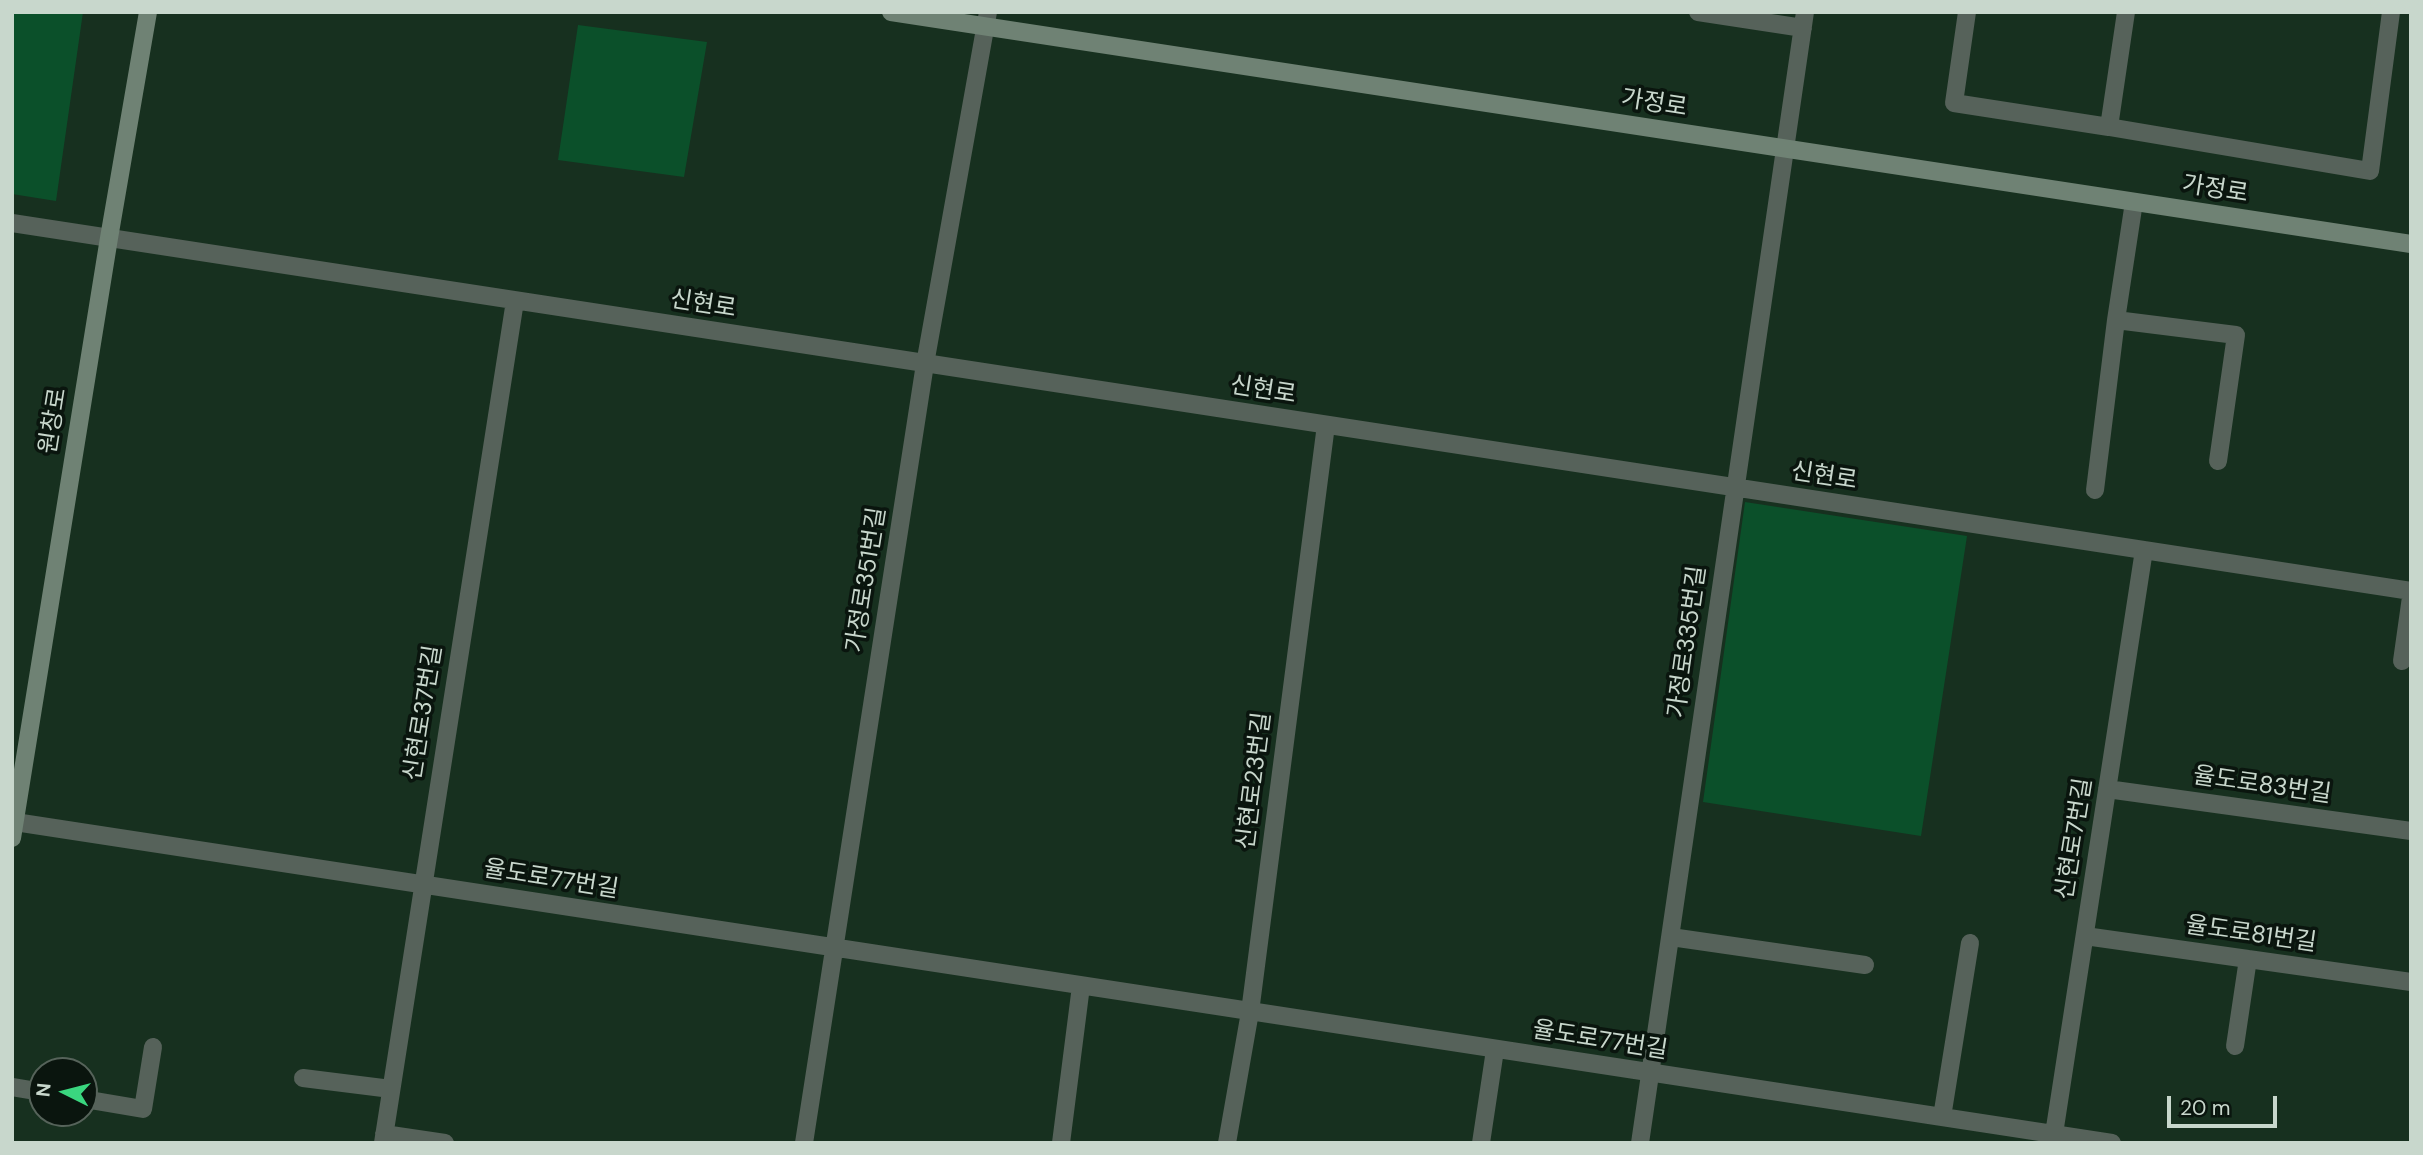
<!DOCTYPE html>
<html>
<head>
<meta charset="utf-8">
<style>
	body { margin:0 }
	#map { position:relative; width:2423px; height:1155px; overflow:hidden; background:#17301f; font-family:"DM Sans",sans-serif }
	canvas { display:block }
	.frame { position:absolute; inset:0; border:14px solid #c8d7cc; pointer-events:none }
	.north { position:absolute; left:28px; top:1057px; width:70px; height:70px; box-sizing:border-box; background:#0a150e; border:2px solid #56635a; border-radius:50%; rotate:276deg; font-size:19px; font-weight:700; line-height:28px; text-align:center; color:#c8d7cc }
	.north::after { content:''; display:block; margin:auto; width:24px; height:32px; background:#3ad77f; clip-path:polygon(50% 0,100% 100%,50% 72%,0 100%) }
	.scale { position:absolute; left:2167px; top:1096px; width:110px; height:32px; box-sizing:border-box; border:4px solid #c8d7cc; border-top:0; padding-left:9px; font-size:21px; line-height:24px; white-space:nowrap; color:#c8d7cc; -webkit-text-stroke:5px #0a150e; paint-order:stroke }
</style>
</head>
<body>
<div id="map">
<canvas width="2423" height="1155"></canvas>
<div class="frame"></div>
<div class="north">N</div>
<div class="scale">20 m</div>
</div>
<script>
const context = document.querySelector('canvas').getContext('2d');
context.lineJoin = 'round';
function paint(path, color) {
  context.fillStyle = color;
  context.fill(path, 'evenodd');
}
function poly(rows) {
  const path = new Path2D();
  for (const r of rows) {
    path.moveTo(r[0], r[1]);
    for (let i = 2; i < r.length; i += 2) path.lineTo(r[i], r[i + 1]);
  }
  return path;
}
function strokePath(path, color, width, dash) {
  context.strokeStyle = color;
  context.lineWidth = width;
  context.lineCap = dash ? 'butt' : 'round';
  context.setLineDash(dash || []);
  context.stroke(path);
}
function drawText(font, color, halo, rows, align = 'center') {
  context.font = font + ' "DM Sans","Noto Sans KR",sans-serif';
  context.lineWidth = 7;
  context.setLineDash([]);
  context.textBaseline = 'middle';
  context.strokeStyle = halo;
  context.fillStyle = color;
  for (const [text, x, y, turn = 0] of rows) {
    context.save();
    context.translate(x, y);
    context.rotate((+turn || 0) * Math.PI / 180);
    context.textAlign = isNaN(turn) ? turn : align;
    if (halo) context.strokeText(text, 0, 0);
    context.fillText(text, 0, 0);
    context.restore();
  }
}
paint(poly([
	[12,12,83,12,56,201,12,194],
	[578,25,707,42,684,177,558,160],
	[1745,502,1967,536,1921,836,1703,802]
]), '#0b502a');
strokePath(poly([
	[1698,12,1803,28],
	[1967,12,1954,103,2109,127],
	[2126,12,2109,127,2370,171,2391,12],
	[12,223,2411,591],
	[2116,320,2236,335,2218,461],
	[2095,490,2116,320,2134,202],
	[2402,661,2411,597],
	[2107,789,2411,831],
	[15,822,2112,1143],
	[2085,936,2411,982],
	[1671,937,1865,965],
	[2235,1046,2248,959],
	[303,1078,391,1089],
	[12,1087,42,1092],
	[84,1099,143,1109,153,1047],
	[1942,1117,1970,943],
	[384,1134,445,1143],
	[2054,1134,2144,550],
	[383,1143,515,301],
	[804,1143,925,364,988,12],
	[1061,1143,1081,986],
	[1227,1143,1250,1012,1326,425],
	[1481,1143,1495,1050],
	[1640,1143,1805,12]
]), '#56625a', 18);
strokePath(poly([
	[891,12,2411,244],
	[12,838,109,238,148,12]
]), '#6f8274', 18);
drawText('24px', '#c8d7cc', '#0a150e', [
	["가정로",1654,104,9],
	["가정로",2215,190,9],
	["신현로",703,305,9],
	["신현로",1263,391,9],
	["원창로",54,421,-81],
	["신현로",1824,477,9],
	["가정로351번길",867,580,-81],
	["가정로335번길",1688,642,-82],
	["신현로37번길",424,713,-81],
	["신현로23번길",1255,781,-83],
	["율도로83번길",2262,786,8],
	["신현로7번길",2075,839,-81],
	["율도로77번길",551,880,9],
	["율도로81번길",2251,935,8],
	["율도로77번길",1600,1041,9]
]);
</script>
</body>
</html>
